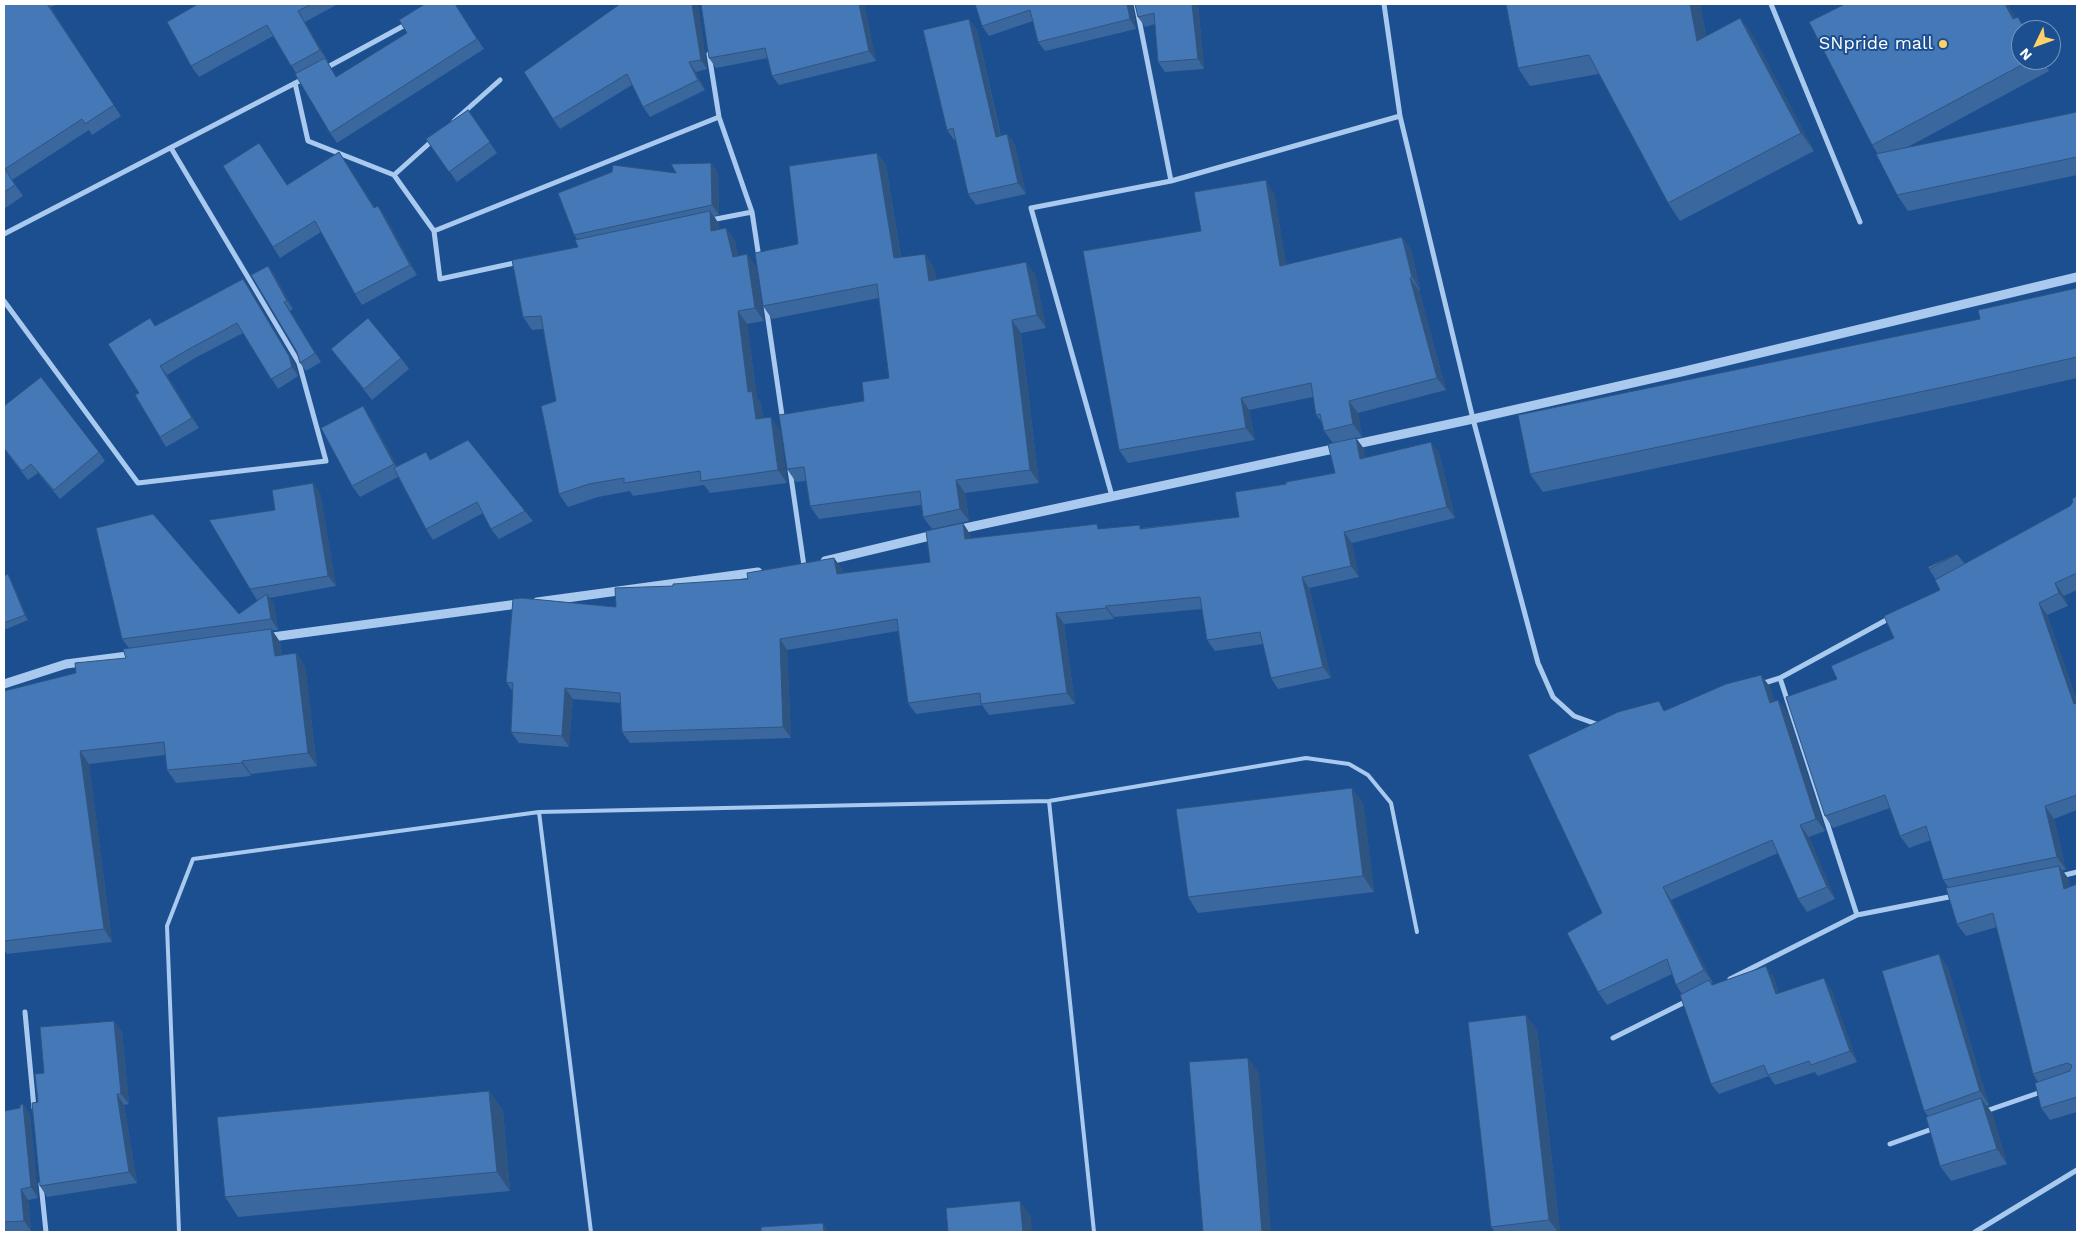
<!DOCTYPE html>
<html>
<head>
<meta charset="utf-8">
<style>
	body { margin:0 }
	#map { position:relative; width:2081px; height:1236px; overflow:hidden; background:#1b4f8f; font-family:"Work Sans",sans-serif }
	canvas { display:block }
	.frame { position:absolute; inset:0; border:5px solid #fff; pointer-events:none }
	.north { position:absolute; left:2011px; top:20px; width:50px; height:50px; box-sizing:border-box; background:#1b4f8f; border:1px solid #7695bc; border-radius:50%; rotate:228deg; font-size:14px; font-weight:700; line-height:20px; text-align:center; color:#fff }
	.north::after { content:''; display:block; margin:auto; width:18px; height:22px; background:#ffd166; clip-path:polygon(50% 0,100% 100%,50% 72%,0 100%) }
</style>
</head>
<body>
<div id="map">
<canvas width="2081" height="1236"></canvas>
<div class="frame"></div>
<div class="north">N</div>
</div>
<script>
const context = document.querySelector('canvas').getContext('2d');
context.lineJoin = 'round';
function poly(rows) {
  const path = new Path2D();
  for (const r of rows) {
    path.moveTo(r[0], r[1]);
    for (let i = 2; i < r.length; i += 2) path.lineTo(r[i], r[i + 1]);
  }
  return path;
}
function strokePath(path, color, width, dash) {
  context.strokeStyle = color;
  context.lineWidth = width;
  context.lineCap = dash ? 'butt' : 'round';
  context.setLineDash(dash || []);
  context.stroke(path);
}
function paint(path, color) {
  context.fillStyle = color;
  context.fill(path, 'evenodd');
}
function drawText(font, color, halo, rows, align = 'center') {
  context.font = font + ' "Work Sans",sans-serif';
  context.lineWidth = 4;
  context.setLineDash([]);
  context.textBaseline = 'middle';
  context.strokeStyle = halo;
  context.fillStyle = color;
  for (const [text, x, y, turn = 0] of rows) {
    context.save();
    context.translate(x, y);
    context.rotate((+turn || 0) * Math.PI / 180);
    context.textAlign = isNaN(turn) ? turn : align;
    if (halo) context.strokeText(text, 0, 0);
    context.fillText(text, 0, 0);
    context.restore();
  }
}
strokePath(poly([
	[1049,801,1094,1232],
	[539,812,591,1232],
	[179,1232,167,926,193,859,539,812,1049,801,1306,758,1349,764,1368,775,1391,803,1417,932]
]), '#a9c9ee', 4);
strokePath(poly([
	[1136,4,1171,181],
	[1384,4,1400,116,1473,419,1538,663,1553,697,1574,716,1599,725],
	[1771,4,1860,222],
	[709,54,719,117,752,212,759,258],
	[324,69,407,24],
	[295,83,308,141,394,175,434,231,440,279,519,262],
	[454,121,500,80],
	[394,175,433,140],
	[711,220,752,212],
	[434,231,719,117],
	[4,234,305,78],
	[4,301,138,483,326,461,299,363,171,148],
	[766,306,783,422],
	[790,470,804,566],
	[1112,496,1031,208,1171,181,1400,116],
	[1890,618,1780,678,1857,915,1954,896],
	[1761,684,1780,678],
	[2061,876,2077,872],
	[1730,979,1857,915],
	[25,1012,34,1108],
	[1613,1038,1689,1000],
	[1983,1112,2044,1091],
	[1890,1144,1935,1128],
	[41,1184,46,1232],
	[1975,1232,2077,1170]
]), '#a9c9ee', 5);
strokePath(poly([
	[956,530,1473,419,1681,372,2077,277],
	[825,561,938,534],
	[537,602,758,572],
	[265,638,525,603],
	[4,684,66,664,135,655]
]), '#a9c9ee', 9);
paint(poly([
	[4,4,60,4,50,7,121,116,92,135,89,130,12,180,23,196,4,209],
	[198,4,338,4,305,22,328,61,327,62,337,77,407,33,425,4,455,4,484,49,337,143,330,133,296,73,273,36,199,77,191,66],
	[864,4,876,61,779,85,772,76,768,58,716,68,709,58],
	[975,4,1132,4,1136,29,1045,51,1038,42,1033,21,989,36,982,26],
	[1135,4,1198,4,1204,69,1165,72,1158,62,1155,24,1145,27,1138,17],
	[1506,4,1700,4,1706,36,1740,18,1753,36,1814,151,1680,221,1668,203,1599,74,1530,86,1518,68],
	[698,5,707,69,696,72,705,90,650,117,643,107,632,85,560,129,553,119],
	[2016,18,2021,60,2043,60,2049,71,1906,148,2077,112,2077,175,1908,211,1897,195,1878,154,1872,145],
	[969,19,977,30,1001,136,1007,134,1015,145,1026,194,976,205,968,194,956,140,954,140,947,130],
	[468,110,497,153,457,182,426,139],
	[259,143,287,185,339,152,375,208,378,206,385,216,417,275,362,305,355,294,321,232,280,258,273,247],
	[877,153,886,165,901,257,934,267,936,279,1035,274,1046,328,1021,333,1039,483,965,493,969,521,932,529,923,517,921,505,819,519,810,506,806,481,796,482,787,469,889,378,879,298,772,319,763,306,798,244],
	[711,163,718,173,719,215,714,216,719,224,719,230,726,228,735,241,738,256,747,254,756,267,764,321,747,324,757,398,761,404,763,418,780,430,787,483,710,493,704,485,633,496,630,491,598,497,568,507,559,494,556,401,543,329,532,330,523,317,578,247,577,239,574,235,676,173],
	[1274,193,1286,264,1411,249,1420,290,1419,290,1446,390,1358,413,1362,437,1333,443,1324,431,1323,424,1316,415,1313,397,1249,410,1255,440,1128,463,1119,450,1201,231],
	[268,266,274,274,293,309,290,311,321,362,306,371,300,363],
	[243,279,249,288,295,365,298,376,278,389,243,333,195,358,167,375,199,428,166,447,160,437,156,326],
	[2077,288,2077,378,1966,403,1543,492,1530,474,1980,319],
	[331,349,401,358,409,369,372,400,339,359],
	[4,406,99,452,105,461,60,499,38,473,28,480,4,449],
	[370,417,397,466,431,459,525,511,533,521,499,539,491,529,483,513,433,540,426,529,398,477,360,497,352,486],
	[1356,438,1364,449,1365,458,1439,453,1455,518,1352,543,1359,577,1309,588,1331,678,1278,689,1271,678,1263,644,1215,651,1207,640,1202,609,1114,617,1114,619,1064,624,1075,704,989,715,982,705,916,714,908,703,898,631,787,650,791,738,630,743,622,732,621,703,573,699,569,747,519,743,511,732,513,692,506,682,616,607,673,586,748,579,834,558,842,569,843,573,930,562,970,534,971,538,1100,529,1142,528,1239,517,1286,484,1335,473],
	[320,493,336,586,269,598,274,604,278,630,272,630,280,642,282,655,296,653,305,666,317,766,251,774,251,776,176,783,167,770,165,755,89,764,112,942,7,954,4,949,4,691,76,673,126,658,129,648,122,639,239,614,259,599,257,600,250,589,275,510],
	[2077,496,2077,590,2064,596,2068,606,2047,615,2077,701,2077,810,2054,819,2066,870,2062,870,2068,878,2070,887,2077,884,2077,1112,2050,1120,2041,1108,2038,1082,2033,1074,1997,927,1966,936,1957,924,1949,888,1943,880,1931,840,1909,848,1900,836,1890,808,1833,828,1825,816,1837,679,1894,638,1940,590,1936,580,1929,569,1957,554,1965,564,2070,506],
	[8,574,11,580,28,620,4,630,4,576],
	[1761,675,1770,687,1774,701,1778,700,1787,712,1825,831,1809,837,1835,899,1807,912,1798,899,1778,853,1671,900,1713,983,1712,983,1712,985,1773,976,1779,993,1831,989,1857,1062,1818,1076,1815,1072,1775,1085,1769,1076,1719,1094,1711,1084,1682,994,1676,985,1672,974,1607,1005,1598,992,1602,913,1665,710],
	[1363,803,1374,892,1198,913,1188,897],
	[1939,954,1948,968,1989,1105,1987,1106,1992,1113,2007,1164,1951,1181,1940,1166,1928,1116,1924,1111],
	[1537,1030,1560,1232,1495,1232,1491,1227],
	[122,1031,129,1104,124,1105,137,1183,47,1197,40,1186,38,1102],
	[489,1091,503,1111,510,1191,238,1217,225,1197],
	[23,1104,30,1115,38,1198,28,1200,31,1231,4,1232,4,1111,20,1108]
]), '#3a679d');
paint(poly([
	[692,4,698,4,698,5,707,69,701,60],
	[859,4,864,4,876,61,869,51],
	[1127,4,1132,4,1136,29,1130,19],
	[1192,4,1198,4,1204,69,1198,59],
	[1690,4,1700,4,1710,59,1697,41],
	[2005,4,2008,4,2022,30,2013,19],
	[298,11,305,22,328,61,320,50],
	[2018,17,2027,30,2025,30],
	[1740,18,1753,36,1814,151,1801,133],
	[969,19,977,30,1003,148,996,137],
	[325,58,332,69,344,88,336,77],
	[2042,60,2043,60,2049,71],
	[689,62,696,72,705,90,698,80],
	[1007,134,1015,145,1026,194,1018,183],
	[339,152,346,162,382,219,374,208],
	[877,153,886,165,903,271,894,258],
	[711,163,718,173,719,215,712,205],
	[1266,180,1274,193,1289,278,1280,266],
	[378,206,385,216,417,275,410,265],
	[710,211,719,224,720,244,711,231],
	[726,228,735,241,742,270,733,257],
	[1402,237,1411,249,1420,290,1412,277],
	[747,254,756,267,764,321,755,308],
	[925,254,934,267,938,294,929,281],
	[1026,262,1035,274,1046,328,1037,315],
	[268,266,274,274,293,309,287,301],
	[1410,278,1419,290,1446,390,1437,378],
	[243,279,249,288,295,365,298,376,292,367],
	[284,302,290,311,321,362,315,353],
	[738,311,747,324,757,398,761,404,765,432,756,419,748,392],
	[1012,320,1021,333,1039,483,1030,470],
	[160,366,167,375,199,428,192,418],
	[1241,398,1249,410,1255,440,1246,428],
	[1349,401,1358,413,1362,437,1353,424],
	[363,406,370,417,402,475,394,464],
	[771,417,780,430,787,483,778,470],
	[1356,438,1364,449,1367,470,1360,459],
	[1431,442,1439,453,1455,518,1447,507],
	[956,480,965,493,969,521,960,509],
	[313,483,320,493,336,586,328,576],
	[963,523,970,534,973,550,965,539],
	[1344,532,1352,543,1359,577,1351,566],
	[834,558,842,569,845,585,837,574],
	[8,574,11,580,28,620,25,615],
	[1302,577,1309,588,1331,678,1323,667],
	[2055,583,2064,596,2068,606,2059,593],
	[267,594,274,604,278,630,271,619],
	[2039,603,2047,615,2077,701,2077,709,2074,704],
	[1106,606,1114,617,1114,619,1106,608],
	[1056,613,1064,624,1075,704,1067,693],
	[271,629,280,642,284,669,275,656],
	[780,639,787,650,791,738,783,727],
	[296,653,305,666,317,766,308,753],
	[1761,675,1770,687,1779,715,1770,703],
	[565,688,573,699,569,747,562,736],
	[1778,700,1787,712,1825,831,1816,819],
	[80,751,89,764,112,942,104,929],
	[242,761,251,774,251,776,242,763],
	[1352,788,1363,803,1374,892,1363,876],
	[2045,806,2054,819,2066,870,2057,857],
	[1800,825,1809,837,1835,899,1827,887],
	[2059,866,2068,878,2073,901,2064,889],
	[1663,887,1671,900,1713,983,1704,970],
	[1939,954,1948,968,1989,1105,1980,1091],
	[1766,966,1773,976,1784,1005,1776,994],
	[1824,978,1831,989,1857,1062,1850,1051],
	[1526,1015,1537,1030,1560,1232,1558,1232,1549,1220],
	[114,1021,122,1031,129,1104,121,1094],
	[1248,1058,1259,1073,1271,1232,1262,1232],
	[489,1091,503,1111,510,1191,497,1172],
	[117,1094,124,1105,137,1183,129,1172],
	[1981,1098,1992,1113,2007,1164,1997,1149],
	[23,1104,30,1115,38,1198,31,1187],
	[21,1189,28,1200,31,1231,24,1221],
	[1020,1201,1031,1216,1032,1232,1023,1232],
	[823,1223,829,1232,824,1232]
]), '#305480');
const building = poly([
	[4,4,47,4,114,105,85,124,82,119,5,169,15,185,4,192,4,4],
	[198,4,311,4,298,11,320,50,291,66,267,25,191,66,167,22,198,4],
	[425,4,455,4,477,39,330,133,295,74,325,58,336,77,407,33,399,20,425,4],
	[620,4,692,4,701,60,689,62,698,80,643,107,627,74,553,119,524,72,620,4],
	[701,4,859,4,869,51,772,76,765,48,709,58,701,4],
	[975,4,1127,4,1130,19,1038,42,1030,10,982,26,975,4],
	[1135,4,1192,4,1198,59,1158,62,1154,13,1138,17,1135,4],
	[1506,4,1690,4,1697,41,1740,18,1801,133,1668,203,1589,55,1518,68,1506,4],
	[1845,4,2005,4,2013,19,2018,17,2025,30,2021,30,2021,60,2031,60,1872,145,1809,22,1845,4],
	[969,19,996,137,1007,134,1018,183,968,194,953,128,947,130,923,30,969,19],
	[468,110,490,142,449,172,426,139,468,110],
	[2077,112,2077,157,1897,195,1876,154,2077,112],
	[259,143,287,185,339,152,374,208,378,206,410,265,355,294,315,221,273,247,223,166,259,143],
	[877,153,894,258,925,254,929,281,1026,262,1037,315,1012,320,1030,470,956,480,960,509,923,517,920,491,810,506,804,467,787,469,779,415,864,401,862,382,889,378,877,284,763,306,755,253,798,244,789,166,877,153],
	[711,163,712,205,574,235,558,193,612,172,613,165,676,173,671,164,711,163],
	[1266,180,1280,266,1402,237,1412,277,1410,278,1437,378,1349,401,1353,424,1324,431,1320,414,1316,415,1311,383,1241,398,1246,428,1119,450,1083,251,1201,231,1194,192,1266,180],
	[710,211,711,231,726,228,733,257,747,254,755,308,738,311,748,392,752,391,756,419,771,417,778,470,701,481,700,471,624,483,624,478,589,484,559,494,541,406,556,401,541,316,523,317,512,260,578,247,575,240,710,211],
	[268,266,287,301,284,302,315,353,300,363,297,352,251,275,268,266],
	[243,279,289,356,292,367,271,379,237,323,189,349,160,366,192,418,160,437,135,395,139,393,108,344,150,318,155,326,243,279],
	[2077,288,2077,357,1953,385,1530,474,1518,415,1980,319,1978,310,2077,288],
	[368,318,401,358,364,389,331,349,368,318],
	[41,377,99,452,54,490,31,464,22,471,4,448,4,406,41,377],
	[363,406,394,464,352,486,321,428,363,406],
	[1356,438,1360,459,1431,442,1447,507,1344,532,1351,566,1302,577,1323,667,1271,678,1260,632,1207,640,1200,597,1106,606,1106,608,1056,613,1067,693,981,704,980,693,908,703,897,619,780,639,783,727,622,732,620,693,565,688,562,736,511,732,513,683,506,682,513,599,521,598,616,607,615,588,673,586,673,584,748,579,747,573,834,558,837,574,930,562,926,531,963,523,965,539,1097,524,1098,529,1140,525,1140,529,1239,517,1235,492,1286,484,1286,482,1335,473,1328,444,1356,438],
	[468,440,525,511,491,529,477,502,426,529,394,468,426,452,430,460,468,440],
	[313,483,328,576,250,589,209,520,275,510,272,490,313,483],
	[2077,496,2077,573,2055,583,2059,593,2039,603,2074,704,2077,703,2077,795,2045,806,2057,857,1943,880,1926,826,1900,836,1885,795,1825,816,1786,697,1837,679,1831,666,1894,638,1884,616,1940,590,1935,580,2070,506,2073,502,2072,499,2077,496],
	[153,514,239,614,267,594,271,619,122,639,96,528,153,514],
	[1957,554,1929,569,1928,567,1957,554],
	[8,574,25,615,4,623,4,576,8,574],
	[271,629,275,656,296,653,308,753,242,761,242,763,167,770,164,742,80,751,104,929,4,941,4,691,76,673,75,663,126,658,123,649,271,629],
	[1761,675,1770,703,1778,700,1816,819,1800,825,1827,887,1798,899,1772,840,1663,887,1704,970,1676,985,1667,959,1598,992,1567,933,1602,913,1528,755,1618,712,1659,701,1664,711,1726,684,1761,675],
	[1352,788,1363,876,1188,897,1176,809,1352,788],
	[2059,866,2064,889,2077,884,2077,1097,2041,1108,2035,1083,2070,1071,2072,1065,2067,1063,2033,1074,1993,913,1957,924,1946,888,2059,866],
	[1939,954,1980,1091,1924,1111,1882,971,1939,954],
	[1766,966,1776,994,1824,978,1850,1051,1811,1065,1809,1061,1768,1075,1764,1065,1711,1084,1680,995,1709,980,1712,985,1766,966],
	[1526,1015,1549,1220,1491,1227,1468,1022,1526,1015],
	[114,1021,121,1094,117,1094,129,1172,40,1186,32,1103,38,1102,35,1074,44,1073,40,1027,114,1021],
	[1248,1058,1262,1232,1203,1232,1189,1062,1248,1058],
	[489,1091,497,1172,225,1197,217,1117,489,1091],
	[1981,1098,1997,1149,1940,1166,1926,1117,1981,1098],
	[23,1104,31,1187,21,1189,24,1221,4,1222,4,1111,20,1108,20,1105,23,1104],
	[1020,1201,1023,1232,948,1232,946,1208,1020,1201],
	[823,1223,824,1232,761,1232,761,1227,823,1223]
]);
paint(building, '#4478b7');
strokePath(building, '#305480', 1);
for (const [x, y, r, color] of [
	[1943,44,5,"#ffd166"]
]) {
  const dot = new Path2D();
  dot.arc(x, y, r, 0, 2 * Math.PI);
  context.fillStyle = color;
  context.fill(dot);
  strokePath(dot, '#1b4f8f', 2);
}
drawText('18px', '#fff', '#1b4f8f', [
	["SNpride mall",1933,44]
], 'right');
</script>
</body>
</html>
